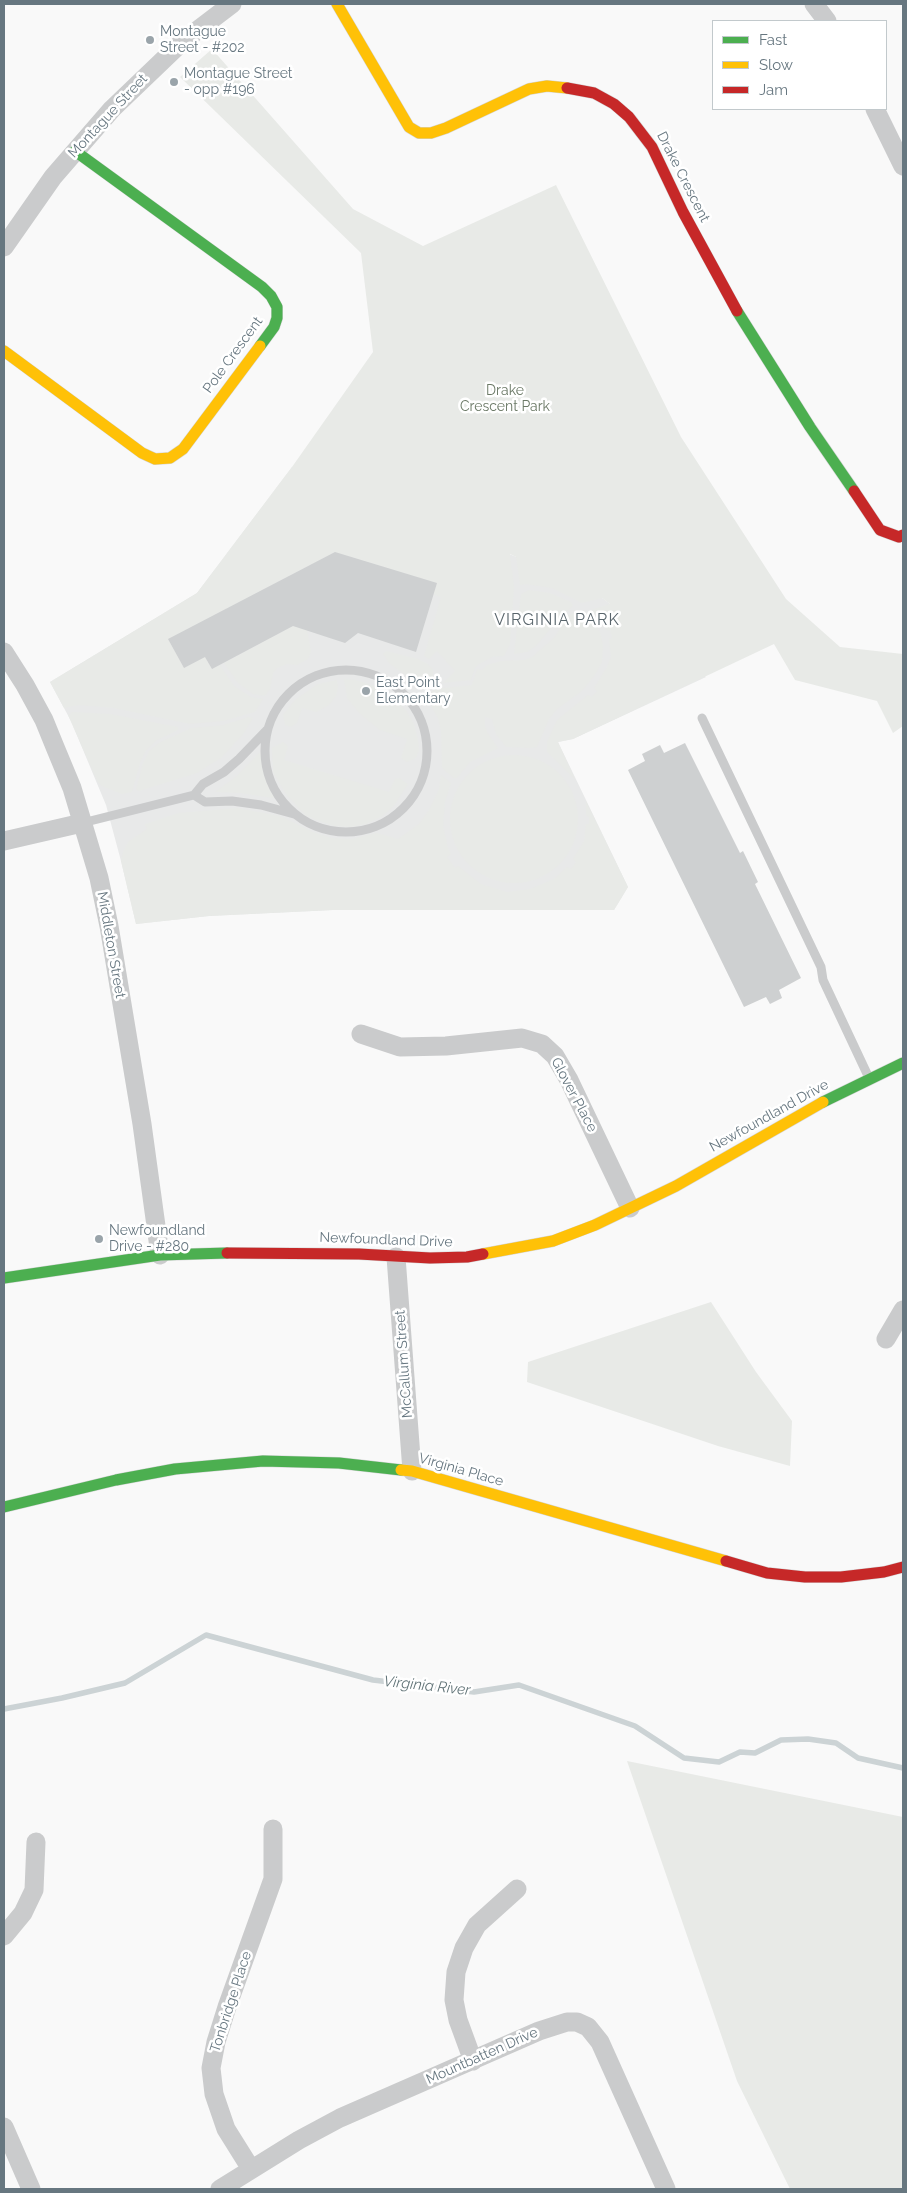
<!DOCTYPE html>
<html>
<head>
<meta charset="utf-8">
<style>
	body { margin:0 }
	#map { position:relative; width:907px; height:2193px; overflow:hidden; background:#f9f9f9; font-family:Raleway,sans-serif }
	canvas { display:block }
	.frame { position:absolute; inset:0; border:5px solid #677780; pointer-events:none }
	.legend { position:absolute; left:712px; top:20px; width:175px; height:90px; box-sizing:border-box; background:#fff; border:1px solid #c2c9cc; margin:0; padding:6px 9px; list-style:none; font-size:15px; color:#677780 }
	.legend li { display:flex; align-items:center; gap:10px; height:25px }
	.legend b { width:25px; border:1px solid #c2c9cc }
</style>
</head>
<body>
<div id="map">
<canvas width="907" height="2193"></canvas>
<div class="frame"></div>
<ul class="legend">
<li><b style="height:6px;background:#4caf50"></b>Fast</li>
<li><b style="height:6px;background:#ffc107"></b>Slow</li>
<li><b style="height:6px;background:#c62828"></b>Jam</li>
</ul>
</div>
<script>
const context = document.querySelector('canvas').getContext('2d');
context.lineJoin = 'round';
function paint(path, color) {
  context.fillStyle = color;
  context.fill(path, 'evenodd');
}
function poly(rows) {
  const path = new Path2D();
  for (const r of rows) {
    if (r.length === 3) {
      path.moveTo(r[0] + r[2], r[1]);
      path.arc(r[0], r[1], r[2], 0, 2 * Math.PI);
      continue;
    }
    path.moveTo(r[0], r[1]);
    for (let i = 2; i < r.length; i += 2) path.lineTo(r[i], r[i + 1]);
  }
  return path;
}
function strokePath(path, color, width, dash) {
  context.strokeStyle = color;
  context.lineWidth = width;
  context.lineCap = dash ? 'butt' : 'round';
  context.setLineDash(dash || []);
  context.stroke(path);
}
function drawText(font, color, halo, rows, align = 'center') {
  context.font = font + ' Raleway,sans-serif';
  context.lineWidth = 5;
  context.setLineDash([]);
  context.textBaseline = 'middle';
  context.strokeStyle = halo;
  context.fillStyle = color;
  for (const [text, x, y, turn = 0] of rows) {
    context.save();
    context.translate(x, y);
    context.rotate((+turn || 0) * Math.PI / 180);
    context.textAlign = isNaN(turn) ? turn : align;
    if (halo) context.strokeText(text, 0, 0);
    context.fillText(text, 0, 0);
    context.restore();
  }
}
paint(poly([
	[292,467,584,584,706,677,573,739,558,742,628,887,614,910,333,910,209,916,136,924,121,861,106,805,71,721,50,682,197,593]
]), '#e8e9e9');
paint(poly([
	[212,49,353,209,423,246,556,185,681,437,786,599,840,647,903,654,903,726,893,733,877,701,795,680,774,644,573,739,558,742,575,779,547,752,547,742,557,720,588,695,592,697,597,691,594,688,607,667,611,657,609,639,612,638,610,630,607,631,600,618,591,610,610,604,602,598,582,603,552,588,527,584,520,585,516,557,510,554,514,587,510,644,504,656,492,657,479,664,475,668,471,680,443,683,455,671,437,651,429,659,424,656,441,597,433,594,437,583,335,552,168,639,184,668,205,657,212,669,220,665,234,686,240,690,251,697,263,699,255,712,223,721,190,724,114,708,79,705,64,708,50,682,197,593,292,467,373,352,361,253,180,77],
	[529,590,550,593,571,602,573,606,561,616,536,646,527,652,514,654,521,594],
	[575,612,586,614,594,622,600,632,603,646,602,662,595,675,582,691,557,709,549,719,537,747,531,748,506,747,496,734,492,719,485,717,485,725,487,732,498,748,470,762,457,778,454,778,442,768,441,731,438,718,427,699,428,695,438,687,444,688,472,685,477,669,482,670,487,665,501,661,523,660,532,657,554,638,568,616],
	[293,626,307,630,311,651,308,659,297,665,287,664,277,668,273,673,270,689,265,696,253,694,238,683,224,663],
	[386,651,418,659,428,664,433,670,433,677,429,683,423,686,418,684,390,664,383,654],
	[344,679,356,680,383,689,406,710,414,724,418,740,419,750,416,758,407,762,401,758,407,739,380,730,360,714,347,698],
	[337,680,338,688,336,696,329,705,316,712,302,708,297,723,291,727,285,725,283,715,295,700,318,684],
	[73,712,110,714,178,727,178,730,157,740,146,750,140,763,132,792,122,794,102,786,97,781,68,715],
	[249,717,253,718,244,733,221,758,211,764,197,773,139,791,136,789,143,763,149,751,159,743,191,728,224,725],
	[283,742,288,746,284,760,389,792,395,779,399,778,408,784,393,807,381,817,366,824,351,827,334,826,319,821,305,815,296,805,286,794,273,772,272,748],
	[259,753,262,756,264,770,274,796,273,798,240,793,215,792,237,776],
	[514,819,64],
	[441,775,451,783,445,802,443,826,448,848,451,854,447,857,455,868,458,866,481,884,507,892,530,889,554,879,567,867,571,869,576,862,573,859,584,841,586,824,589,824,589,817,586,815,586,801,628,887,614,910,333,910,209,916,136,924,121,861,123,852,128,842,147,829,145,824,178,813,237,808,280,816,313,832,332,838,352,839,377,833,398,839,419,824,429,810,439,789],
	[711,1302,756,1372,792,1421,790,1466,718,1446,527,1382,528,1362],
	[627,1761,903,1817,903,2189,790,2189,737,2081]
]), '#e8eae7');
strokePath(poly([
	[4,1709,62,1698,125,1683,206,1635,373,1680,474,1692,519,1685,635,1726,684,1758,719,1762,740,1752,755,1753,781,1740,808,1739,836,1743,858,1758,903,1768]
]), '#ccd3d5', 5.5);
paint(poly([
	[335,552,437,583,416,652,358,633,345,643,293,626,212,669,205,657,184,668,168,639],
	[685,743,740,853,743,851,758,882,755,884,801,978,779,990,782,998,770,1004,766,997,744,1007,628,770,645,761,642,754,660,745,664,753]
]), '#ced0d1');
const fast = poly([
	[75,151,262,287,271,296,277,307,277,318,274,327,260,346],
	[737,311,810,427,854,491],
	[823,1102,903,1063],
	[4,1278,160,1255,227,1253],
	[4,1507,116,1480,175,1469,263,1461,339,1463,401,1470]
]);
const slow = poly([
	[337,4,409,127,419,133,431,133,446,128,529,89,547,86,567,88],
	[4,351,142,453,155,459,170,458,183,449,260,346],
	[483,1254,553,1241,595,1225,676,1186,823,1102],
	[401,1470,412,1471,726,1561]
]);
const jam = poly([
	[567,88,594,93,614,104,629,117,652,147,683,212,737,311],
	[854,491,880,530,899,537,903,535],
	[227,1253,359,1254,430,1258,467,1257,483,1254],
	[726,1561,767,1573,805,1577,841,1577,884,1572,903,1567]
]);
strokePath(fast, '#d4d5d6', 12);
strokePath(slow, '#d4d5d6', 12);
strokePath(jam, '#d4d5d6', 12);
strokePath(poly([
	[346,751,81],
	[702,718,821,967,823,980,869,1078],
	[194,795,205,802,232,801,261,805,294,814],
	[82,823,194,795,203,784,224,772,239,759,267,730]
]), '#cacbcc', 9);
strokePath(poly([
	[814,4,827,21],
	[875,109,903,166],
	[4,247,53,177,112,109,182,42,232,4],
	[4,652,25,685,44,720,55,747,72,788,99,878,109,926,142,1124,160,1255],
	[4,841,82,823],
	[361,1034,400,1047,446,1046,522,1038,542,1044,555,1056,569,1080,630,1208],
	[396,1257,412,1471],
	[886,1339,903,1310],
	[4,1936,23,1913,34,1890,36,1842],
	[473,2061,458,2020,454,2000,456,1972,464,1948,477,1925,517,1889],
	[4,2127,31,2189],
	[251,2169,226,2129,214,2094,211,2068,216,2042,227,2007,273,1879,273,1829],
	[220,2189,299,2140,340,2118,539,2031,567,2022,577,2022,588,2027,600,2042,666,2189]
]), '#cacbcc', 19);
strokePath(fast, '#4caf50', 11);
strokePath(slow, '#ffc107', 11);
strokePath(jam, '#c62828', 11);
for (const [x, y, r, color] of [
	[150,40,5,"#9aa4aa"],
	[174,82,5,"#9aa4aa"],
	[366,691,5,"#9aa4aa"],
	[99,1239,5,"#9aa4aa"]
]) {
  const dot = new Path2D();
  dot.arc(x, y, r, 0, 2 * Math.PI);
  context.fillStyle = color;
  context.fill(dot);
  strokePath(dot, '#fff', 2);
}
drawText('14px', '#677780', '#fff', [
	["Montague",160,32],
	["Street - #202",160,48],
	["Montague Street",184,74],
	["- opp #196",184,90],
	["East Point",376,683],
	["Elementary",376,699],
	["Newfoundland",109,1231],
	["Drive - #280",109,1247]
], 'left');
drawText('14px', '#677780', '#fff', [
	["Montague Street",108,116,-47],
	["Drake Crescent",683,177,63],
	["Pole Crescent",233,355,-54],
	["Middleton Street",111,945,80],
	["Glover Place",574,1095,62],
	["Newfoundland Drive",769,1116,-29],
	["Newfoundland Drive",386,1240,2],
	["McCallum Street",404,1364,-94],
	["Virginia Place",461,1470,16],
	["Tonbridge Place",231,2002,-72],
	["Mountbatten Drive",482,2056,-24]
]);
drawText('14px', '#6b7966', '#fff', [
	["Drake",505,391],
	["Crescent Park",505,407]
]);
drawText('italic 15px', '#637579', '#fff', [
	["Virginia River",427,1686,6]
]);
context.letterSpacing = '1px';
drawText('16px', '#59656c', '#fff', [
	["VIRGINIA PARK",557,620]
]);
context.letterSpacing = '0px';
</script>
</body>
</html>
